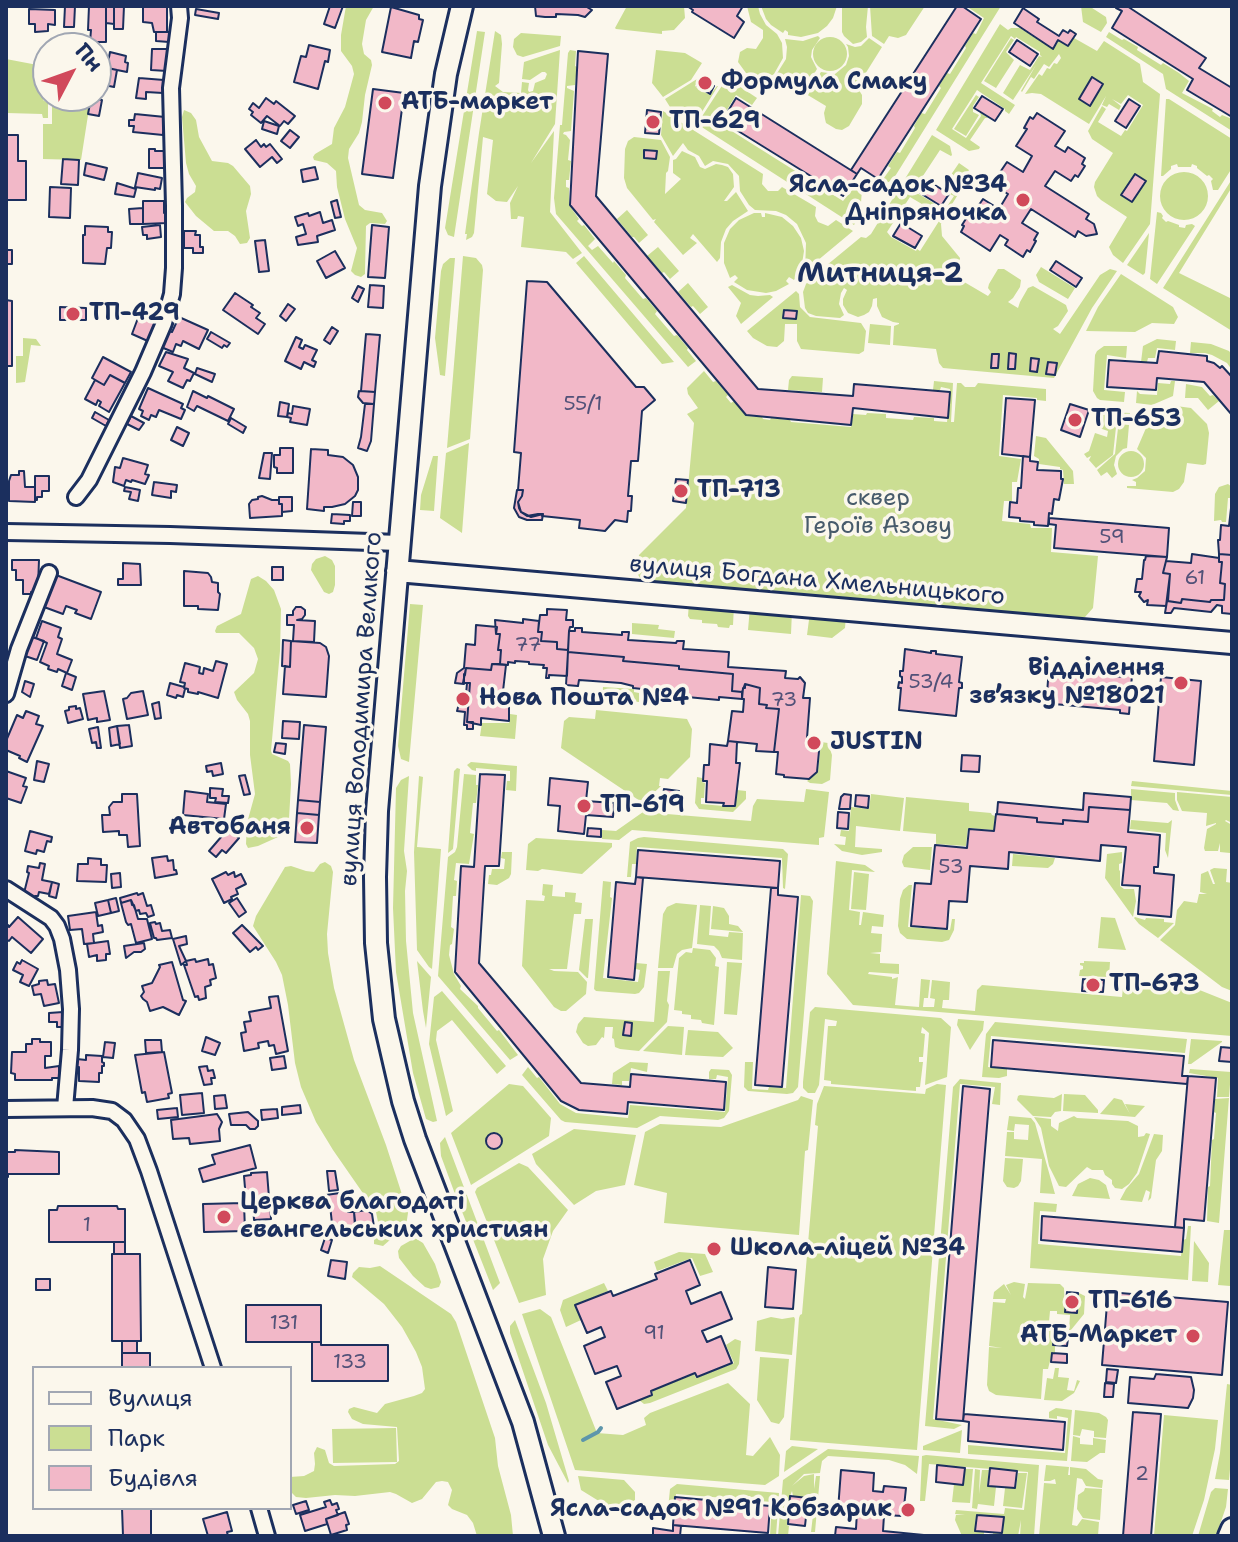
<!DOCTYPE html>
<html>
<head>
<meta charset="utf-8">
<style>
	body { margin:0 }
	#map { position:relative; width:1238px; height:1542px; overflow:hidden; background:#fbf7ec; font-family:"Shantell Sans",sans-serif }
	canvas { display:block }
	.frame { position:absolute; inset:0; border:8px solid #1b2f5e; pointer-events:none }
	.legend { position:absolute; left:32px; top:1366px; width:260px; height:144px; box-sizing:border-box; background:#fbf7ec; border:2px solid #a1a7b3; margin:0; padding:10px 14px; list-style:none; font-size:24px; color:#1b2f5e }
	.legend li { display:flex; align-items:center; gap:16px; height:40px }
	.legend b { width:40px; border:2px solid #a1a7b3 }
	.north { position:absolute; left:32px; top:32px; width:80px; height:80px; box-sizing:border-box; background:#fbf7ec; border:2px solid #a1a7b3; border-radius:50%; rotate:49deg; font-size:22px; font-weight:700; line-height:32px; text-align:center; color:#1b2f5e }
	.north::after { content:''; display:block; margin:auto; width:28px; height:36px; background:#d1495b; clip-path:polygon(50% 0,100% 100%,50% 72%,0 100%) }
</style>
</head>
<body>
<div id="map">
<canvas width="1238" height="1542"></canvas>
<div class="frame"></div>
<ul class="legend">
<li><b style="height:10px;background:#fbf7ec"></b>Вулиця</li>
<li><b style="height:22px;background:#cbde93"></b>Парк</li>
<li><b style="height:22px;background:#f2b8c8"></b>Будівля</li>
</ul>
<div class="north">Пн</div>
</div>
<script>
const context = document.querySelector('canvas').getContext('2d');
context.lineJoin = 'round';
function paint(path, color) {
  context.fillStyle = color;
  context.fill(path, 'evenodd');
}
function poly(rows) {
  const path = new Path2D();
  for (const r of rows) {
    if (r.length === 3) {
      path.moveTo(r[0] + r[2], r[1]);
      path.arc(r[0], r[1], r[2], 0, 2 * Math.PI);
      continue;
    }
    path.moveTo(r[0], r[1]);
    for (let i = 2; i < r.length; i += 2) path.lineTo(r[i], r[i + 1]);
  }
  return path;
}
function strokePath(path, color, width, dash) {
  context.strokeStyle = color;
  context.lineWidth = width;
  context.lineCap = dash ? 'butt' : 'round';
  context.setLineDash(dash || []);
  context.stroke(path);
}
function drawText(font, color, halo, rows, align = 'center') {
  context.font = font + ' "Shantell Sans",sans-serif';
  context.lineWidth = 7;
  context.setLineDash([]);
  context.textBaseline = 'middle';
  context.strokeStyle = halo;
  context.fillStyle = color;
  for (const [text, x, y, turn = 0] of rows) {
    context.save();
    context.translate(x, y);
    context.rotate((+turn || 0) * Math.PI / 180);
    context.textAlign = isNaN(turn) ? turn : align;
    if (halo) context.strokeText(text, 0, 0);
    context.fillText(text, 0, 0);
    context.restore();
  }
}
paint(poly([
	[346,6,374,6,366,20,362,44,364,54,371,60,372,65,365,95,362,122,359,133,349,149,348,158,359,205,365,210,382,213,387,221,385,224,370,223,366,226,365,271,365,274,361,277,355,275,351,271,357,248,345,219,337,187,336,171,327,163,314,160,313,157,315,154,332,144,334,128,345,107,354,74,352,66,341,51,341,35],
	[627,6,684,6,685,18,674,30,662,31,662,34,616,29,615,28],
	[747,6,758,6,760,14,766,25,777,34,782,43,783,58,774,74,765,80,757,79,746,73,738,62,740,52,747,48,756,49,763,38,763,30,751,22],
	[761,6,837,6,833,18,827,26,818,33,801,37,788,35,788,32,785,30,783,33,771,25,766,19],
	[842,6,868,6,866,27,867,37,861,42,853,44,844,36,842,32],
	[870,6,925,6,906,35,898,38,889,36,884,44,872,36],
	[966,6,1001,6,894,178,889,182,883,183,881,182,891,168,888,166,897,152,900,153,915,128,914,126,921,113,925,114,941,88,939,86,947,73,950,74,966,48,965,46,973,33,976,34,984,18],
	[1081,6,1089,6,1106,17,1107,23,1101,32,1083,22],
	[1000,24,1008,30,1011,28,1020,28,1053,49,1059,41,1068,46,1074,38,1097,51,1104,41,1140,64,1143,82,1160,94,1150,224,1123,263,1113,255,1109,247,1127,217,1101,200,1097,196,1094,187,1095,182,1113,153,1092,139,1088,131,1102,106,1106,109,1098,122,1121,136,1125,130,1127,131,1143,105,1128,95,1121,104,1112,99,1121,106,1119,110,1109,104,1107,107,1102,105,1106,96,1089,124,1041,94,1032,93,1025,94,1039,74,1042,76,1047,68,1050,69,1054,63,1057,64,1061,58,1059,54,1049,67,1044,64,1034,79,1031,77,1022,92,1021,91,1036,65,1013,100,1003,93,1020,65,1030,70,1039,56,1042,57,1040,55,1040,52,1016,37,1015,39,1011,36,981,83,1015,105,1009,114,1005,111,1005,109,977,90,952,129,966,138,981,116,980,112,988,118,985,118,970,140,980,147,979,149,969,151,936,130],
	[477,31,485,32,454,237,448,235,445,228],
	[495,31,501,35,502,44,499,83,495,86,503,92,521,93,522,82,529,83,528,90,529,92,533,91,535,83,545,79,547,74,545,72,542,72,530,80,522,79,524,62,560,50,555,124,531,163,554,131,550,212,582,253,573,259,566,252,521,247,524,217,518,216,517,219,511,219,510,203,518,186,507,202,496,201,487,194,493,140,483,137,474,233,472,237,466,240,467,234,465,234,479,133],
	[1109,32,1122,40,1124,39,1138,47,1137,50,1161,65,1163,63,1179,73,1189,81,1182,93,1213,109,1212,111,1220,117,1222,115,1232,119,1232,131,1166,89,1163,74,1106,37],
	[521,33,561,36,560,46,523,57,517,55,513,47,514,39],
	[818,36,820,38,812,50,811,57,817,69,803,92,776,75,786,59,787,47,785,39,803,41],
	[830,54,17],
	[869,38,882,47,857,87,862,95,862,104,849,126,842,130,836,129,826,123,825,119,824,113,826,106,806,94,821,72,835,74,846,65,849,56,848,47,846,44,855,47,861,46],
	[1011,38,1014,40,1006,52,1014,60,996,88,984,81],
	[570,50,576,51,575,66,577,67,575,85,567,86,567,88,574,91,571,131,564,132,563,134,566,135,570,140,568,160,571,161,569,180,566,180,566,187,569,188,569,205,579,219,577,221,582,226,584,225,595,239,588,246,592,250,598,246,613,263,614,261,626,275,625,278,643,299,646,298,657,311,655,314,674,336,677,335,688,348,687,350,696,361,688,367,556,214,554,198,560,125,562,125,568,53],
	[656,50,685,53,702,63,691,80,663,97,652,83],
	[6,59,48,67,48,73,43,76,43,100,48,103,48,118,43,118,42,114,7,113,6,116,8,100],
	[727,78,757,98,752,105,736,95,719,123,843,201,863,177,860,215,854,225,697,124],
	[697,79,698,80,695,86,710,95,717,86,718,86,695,123,670,107,665,99],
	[976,95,979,97,973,106,973,112,979,115,966,136,954,129],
	[65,96,91,96,81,160,43,159,43,124,52,124,52,104,59,104,65,101],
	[1166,99,1169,99,1232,139,1232,168,1218,190,1213,190,1211,181,1213,179,1209,175,1207,176,1197,168,1197,166,1192,164,1191,167,1178,167,1177,164,1171,166,1171,169,1163,176,1161,176],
	[184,110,191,113,196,120,199,137,212,161,228,163,233,166,250,186,251,194,246,211,250,238,247,243,240,244,235,236,228,231,214,231,196,216,185,202,187,198,195,192,196,186,189,174,186,163,182,117],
	[663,111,763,174,762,184,768,191,778,191,782,187,816,207,815,216,818,222,828,226,836,220,853,231,805,271,806,243,797,224,786,215,776,211,755,210,749,205,740,191,739,176,728,164,713,161,705,166,699,156,688,150,683,143,673,156,661,135],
	[932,135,950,146,952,155,951,156,940,150,915,188,918,191,917,193,942,208,944,206,946,208,954,196,948,193,949,189,944,185,959,163,969,170,957,191,965,179,967,180,944,217,910,197,887,232,891,237,916,251,917,249,920,251,941,218,943,219,941,224,942,236,960,258,959,265,954,276,988,296,991,292,988,288,989,284,998,269,1004,269,1021,280,1020,287,1013,298,1008,302,1018,308,1020,302,1028,288,1033,286,1066,305,1068,311,1058,326,1053,329,1060,334,1100,275,1110,269,1117,271,1092,308,1054,378,943,368,939,363,936,349,893,345,894,326,899,324,899,323,893,322,882,317,877,306,877,298,873,299,872,306,869,312,864,315,858,317,848,313,843,305,843,299,847,290,844,288,841,293,839,304,844,315,840,318,816,316,808,313,805,308,803,292,806,284,812,277,815,279,827,269,827,265,861,237,866,238,871,234],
	[634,137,661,140,670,157,668,171,666,173,665,194,681,179,673,173,673,160,676,159,682,151,695,157,700,167,705,169,716,164,722,165,728,167,733,174,734,187,724,201,727,201,736,192,748,211,733,221,726,229,721,242,720,258,717,262,693,234,690,238,697,243,683,255,654,222,656,219,653,220,627,188,624,178,625,149,628,141],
	[1184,196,24],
	[1232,179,1232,187,1179,273,1232,299,1232,331,1163,288],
	[627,210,648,235,639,243,634,237,632,237,617,219],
	[1157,212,1161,213,1163,216,1162,218,1166,222,1168,221,1179,225,1179,227,1185,228,1186,225,1192,224,1195,226,1157,284,1150,279],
	[754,213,761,213,762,217,765,217,765,213,782,217,793,226,801,238,804,251,802,264,799,274,794,280,789,277,786,281,789,284,776,291,766,293,747,290,734,282,738,278,735,275,730,278,724,263,724,243,730,229,739,220],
	[1149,233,1145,273,1143,275,1127,265],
	[658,247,679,271,670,279,664,272,662,273,647,256],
	[463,256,476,258,482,265,483,270,470,439,447,448],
	[584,256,674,362,662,364,576,263],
	[450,258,455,258,445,376,440,375,435,338,441,271,443,264],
	[1041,267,1075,288,1068,299,1039,282,1036,275],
	[1121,274,1173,307,1178,317,1174,324,1152,323,1135,332,1086,331,1098,307],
	[688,283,708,307,700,314,693,306,691,307,678,292],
	[732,285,750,295,758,296,770,295,773,297,741,324,736,316,741,303,728,287],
	[796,291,799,294,800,307,810,317,861,323,866,331,864,351,859,354,801,349,797,341,797,324,785,324,784,341,777,347,767,346,753,338,747,331],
	[870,324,891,326,890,345,868,343],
	[23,338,36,339,41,346,31,345,25,382,16,383,16,356,23,356],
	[1157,339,1176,341,1175,350,1157,348,1155,358,1148,358,1147,362,1141,362,1143,346],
	[1191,342,1211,344,1229,351,1232,355,1232,370,1227,363,1212,355,1205,353,1190,353],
	[1104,346,1127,346,1126,358,1107,355,1104,390,1125,392,1124,402,1100,400,1097,398,1093,391,1095,355,1097,351],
	[704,371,713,382,716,381,728,395,726,397,731,403,734,401,746,416,762,417,763,419,770,420,771,418,790,420,791,422,851,427,853,414,866,415,867,413,886,414,886,418,913,420,914,417,934,418,934,421,947,422,950,389,941,387,940,390,933,390,934,381,953,383,951,422,954,422,957,383,961,383,965,387,975,387,978,383,1046,389,1046,401,1037,400,1037,398,1003,395,999,456,1021,459,1017,482,1012,482,1012,501,1004,501,1002,521,1030,524,1031,528,1052,528,1051,552,1098,556,1093,608,1085,617,1075,619,643,583,637,573,639,555,686,508,694,423,687,414,698,408,688,394,687,388],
	[792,376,823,378,822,392,788,390,789,380],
	[1171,381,1175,381,1173,396,1152,405,1136,403,1137,391,1140,394,1157,395,1158,383,1170,384],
	[1186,384,1202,387,1210,396,1213,395,1219,401,1208,410,1198,398,1185,398],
	[1176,406,1191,408,1207,424,1209,433,1206,464,1203,465,1187,463,1184,482,1179,489,1173,492,1127,488,1127,486,1136,486,1136,482,1132,480,1137,478,1145,471,1146,458,1137,449,1152,414],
	[1108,412,1130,413,1129,422,1122,422,1116,427,1113,455,1096,468,1089,460,1091,456,1087,458,1084,454,1089,451,1095,433,1107,437,1108,431,1096,427,1101,415],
	[1124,424,1129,425,1127,448,1123,449,1116,456,1114,465,1117,474,1112,478,1107,472,1101,476,1097,470,1115,454,1118,428],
	[1036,436,1046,438,1073,471,1074,484,1064,484,1063,470,1060,469,1060,467,1039,464,1039,459,1034,456],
	[469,443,462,533,440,518,446,453],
	[1131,464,13],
	[433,456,438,456,434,511,420,510,421,495],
	[1228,484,1232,487,1232,498,1228,498,1226,522,1222,522,1221,520,1214,521,1215,494,1219,487],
	[325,556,332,560,335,566,335,585,333,592,329,594,324,592,311,570,312,564,316,559],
	[258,576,266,581,274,590,281,609,280,651,271,751,272,754,288,761,290,764,291,784,289,819,286,830,278,837,258,846,248,848,246,844,247,823,255,794,250,755,250,721,248,714,237,700,234,692,254,673,258,659,254,648,239,633,216,633,215,631,217,626,241,614,251,579],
	[689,603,734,606,733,625,730,625,729,628,718,627,717,624,702,623,702,620,690,619,688,616],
	[410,604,423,605,409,762,401,759,398,746],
	[750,607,792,611,791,634,748,630],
	[810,612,846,615,845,628,832,638,807,635],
	[632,623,659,625,658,629,675,631,674,638,632,634],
	[603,687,634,689,634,692,639,693,639,702,602,699],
	[596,710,687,719,692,729,690,757,668,779,660,778,659,786,661,786,643,803,561,748,564,721,569,717,595,719],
	[510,714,517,715,515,739,480,736,482,723,509,723],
	[821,742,828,743,832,755,830,780,822,784,810,783,807,781,818,772],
	[471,762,517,766,516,791,506,790,507,781,510,781,510,771,476,768,476,771,472,770,467,765],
	[457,768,460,769,453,849,448,853,454,771],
	[464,774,476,775,476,785,478,785,476,803,473,803,470,833,474,834,469,864,456,863,454,880,457,881,456,896,453,896,451,927,454,929,452,944,450,945,449,955,454,974,461,986,460,989,478,1006,478,1008,497,1031,499,1030,518,1055,510,1060,438,976,448,857,455,852,457,847],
	[409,776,404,851,407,871,405,891,406,941,413,1013,437,1121,433,1122,426,1119,413,1073,396,972,393,908,396,788,401,780],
	[419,776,423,777,417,847,441,849,432,969,429,967,417,950,414,852],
	[697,777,702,778,702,782,705,783,704,798,701,798,701,804,735,807,737,790,746,791,746,799,733,812,699,809,695,803],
	[1132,781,1232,791,1232,795,1131,786],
	[806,789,829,792,824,837,819,838,819,845,632,830,619,840,602,839,602,830,616,831,643,812,751,821,753,806,757,799,804,802],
	[1131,789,1175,793,1175,800,1179,811,1173,810,1167,803,1131,800],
	[1177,792,1232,797,1232,823,1226,820,1225,821,1232,825,1230,853,1220,852,1220,843,1218,851,1205,851,1204,848,1207,829,1216,824,1216,823,1206,826,1207,813,1182,811,1177,800],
	[871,794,904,798,900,831,856,826,855,847,882,849,882,852,862,855,842,851,834,844,845,845,846,837,840,836,841,830,849,831,851,807,869,809],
	[906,797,969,803,969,811,991,813,992,815,995,816,994,830,968,828,966,846,936,844,936,834,903,831],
	[1131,820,1168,823,1172,820,1168,858,1165,850,1166,833,1130,829],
	[644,837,783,849,788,854,785,889,783,888,782,858,637,847,636,864,632,864,631,877,627,877,630,842,638,838],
	[536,838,612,843,612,847,582,874,542,869,538,871,526,870,528,844],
	[913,847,932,847,930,870,904,867,902,862,904,855],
	[502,852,512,852,511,874,509,878,497,885,488,884,489,875,491,875,492,869,504,869,505,859,501,858],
	[1122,852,1122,863,1119,864,1119,870,1120,871,1120,886,1124,889,1134,889,1136,901,1133,917,1105,878,1107,854],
	[1013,854,1055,858,1053,864,1048,868,1012,866],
	[836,861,865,865,875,872,852,870,849,910,860,912,859,925,861,925,863,912,884,915,883,927,872,926,871,933,882,934,881,952,870,953,880,954,880,963,899,964,899,974,869,972,868,974,892,977,892,979,898,977,895,1005,919,1007,921,979,930,980,928,998,924,998,923,1007,934,1007,935,999,930,998,932,980,950,982,949,1000,943,1000,942,1008,975,1011,977,990,982,985,1122,997,1124,978,1182,983,1232,1003,1232,1036,853,1005,827,974],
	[325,862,331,866,333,872,327,934,328,953,334,988,354,1060,386,1145,408,1213,406,1226,383,1246,374,1244,374,1232,378,1222,376,1212,333,1150,316,1122,301,1087,295,1063,288,1005,282,975,276,962,253,926,256,916,285,867,291,866,306,871,314,872,320,864],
	[1214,868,1227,869,1226,882,1232,883,1232,991,1222,987,1160,940,1175,925,1177,910,1184,901,1197,903,1199,894,1207,894,1200,892,1201,874,1208,871,1213,884,1215,884,1210,870],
	[854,872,869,874,866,910,851,909],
	[603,881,611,882,610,897,612,898,603,978,638,982,640,970,636,969,636,963,647,964,644,987,639,993,635,994,596,991,594,989],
	[543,884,553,885,552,896,565,897,565,892,576,893,575,902,582,903,581,914,574,914,567,969,549,969,554,971,578,972,587,982,586,994,566,1011,561,1011,554,1007,522,966,526,900,544,901,545,896,542,895],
	[909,885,912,885,908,927,950,930,952,919,955,919,954,930,949,940,942,942,907,939,900,933,898,926,900,899,903,890],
	[801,895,810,896,813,901,798,1087,793,1093,787,1094,748,1091,744,1087,745,1062,753,1062,752,1089,768,1090,769,1087,786,1088],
	[676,903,697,905,692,948,682,950,677,954,673,968,658,968,663,914,667,907],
	[700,905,711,906,709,935,728,937,729,932,743,933,742,960,722,958,719,951,714,946,697,944],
	[713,906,724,908,729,916,729,924,738,926,743,932,711,929],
	[1101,917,1115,918,1126,950,1098,948],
	[1135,917,1145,920,1146,918,1164,919,1164,922,1174,923,1158,938,1139,924,1134,918],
	[585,919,593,919,588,978,587,978,579,970],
	[693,948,710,950,716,958,715,966,719,967,714,1025,702,1023,701,1020,691,1019,691,1015,682,1014,682,1011,674,1010,679,958,686,952,692,953],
	[417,961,431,977,426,1028,423,1011],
	[1084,961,1110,962,1109,977,1079,976,1080,970,1083,969,1083,966,1080,965,1080,963,1084,963],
	[727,962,742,963,737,1015,724,1014],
	[658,971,670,971,667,1001,669,1005,667,1022,639,1051,620,1049,615,1047,614,1039,612,1038,613,1027,605,1027,604,1038,602,1037,596,1045,588,1046,583,1043,576,1032,578,1024,584,1017,654,1022],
	[442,991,506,1066,497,1074,452,1020,437,1031,436,1040,453,1111,446,1116,429,1044,434,997],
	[815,1007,941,1018,951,1027,947,1077,925,1085,929,1033,922,1027,921,1033,925,1034,923,1057,919,1057,919,1062,923,1062,920,1087,916,1087,916,1091,831,1084,831,1081,824,1080,828,1026,836,1026,837,1021,825,1019,819,1085,815,1093,808,1093,803,1088,803,1082,810,1012],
	[958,1019,984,1021,983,1030,970,1050,957,1025],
	[995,1022,1187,1039,1185,1053,991,1036,988,1067,1007,1069,1007,1076,999,1078,982,1077,986,1034],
	[668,1026,684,1027,682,1055,643,1051],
	[688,1030,718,1032,733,1048,723,1057,685,1055],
	[1191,1039,1222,1041,1222,1042,1191,1064,1188,1064],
	[630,1062,648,1063,647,1072,631,1068,629,1081,622,1081,622,1085,612,1084,613,1073],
	[528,1067,537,1078,539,1077,560,1104,576,1113,628,1118,630,1105,725,1112,728,1077,717,1075,716,1079,709,1079,709,1072,711,1069,729,1070,732,1075,729,1111,724,1118,718,1120,660,1116,637,1128,565,1122,561,1120,522,1075],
	[1190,1069,1231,1072,1229,1097,1217,1097,1218,1078,1189,1073],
	[960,1079,1001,1083,1000,1105,992,1104,995,1087,960,1084,933,1419,962,1425,954,1429,925,1426,953,1087],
	[509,1084,523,1086,551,1118,549,1136,471,1185,451,1133],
	[937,1084,946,1085,917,1450,790,1440,799,1318,800,1315,802,1314,818,1126,815,1125,817,1104,824,1086,925,1094,926,1089],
	[1062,1094,1061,1111,1055,1112,1051,1117,1033,1116,1017,1100,1018,1096,1020,1095,1054,1098],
	[1064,1094,1085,1095,1098,1110,1098,1113,1063,1111],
	[801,1096,813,1100,808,1150,805,1151,799,1235,664,1223,667,1193,634,1185,645,1132,660,1124,721,1127,798,1100],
	[1114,1098,1122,1100,1130,1114,1125,1104,1145,1106,1135,1117,1100,1114],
	[1229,1098,1219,1223,1207,1221,1208,1187,1210,1186,1212,1140,1214,1139,1216,1113,1214,1112,1215,1099],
	[1009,1116,1031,1118,1035,1123,1055,1194,1040,1193,1042,1159,1005,1156,1007,1132,1014,1132,1014,1139,1028,1140,1029,1125,1015,1124,1014,1131,1007,1130],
	[1074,1116,1077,1118,1128,1121,1138,1126,1138,1137,1144,1136,1146,1133,1150,1134,1137,1173,1129,1184,1122,1189,1115,1188,1112,1184,1112,1180,1105,1175,1103,1170,1092,1170,1087,1167,1066,1187,1059,1186,1049,1166,1041,1128,1034,1117,1051,1119,1051,1126,1058,1131,1059,1123],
	[574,1129,636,1135,625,1185,596,1191,574,1205,536,1164,532,1154],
	[1154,1134,1163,1135,1162,1151,1156,1160,1151,1198,1148,1201,1150,1192,1146,1190,1142,1202,1120,1200,1126,1189,1139,1174],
	[445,1137,500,1283,493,1290,459,1204,464,1201,461,1192,455,1194,441,1156,440,1143],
	[1005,1158,1023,1159,1021,1181,1018,1186,1014,1188,1007,1187,1003,1181],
	[519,1163,528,1167,568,1210,553,1231,543,1259,546,1295,519,1303,475,1192,477,1188],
	[1090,1178,1099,1180,1106,1185,1110,1199,1072,1196,1078,1184],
	[1034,1202,1057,1204,1056,1212,1040,1211,1038,1244,1181,1256,1183,1240,1186,1239,1188,1226,1191,1226,1188,1280,1030,1268],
	[1224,1230,1232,1230,1230,1286,1218,1285],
	[415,1238,423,1243,435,1264,441,1282,439,1287,431,1289,425,1287,413,1276,399,1258,398,1251,401,1246],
	[1194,1241,1209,1263,1208,1282,1192,1281],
	[679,1252,705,1254,713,1272,700,1276,692,1258,657,1271,654,1262],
	[380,1266,451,1314,456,1322,495,1438,498,1466,511,1515,513,1536,477,1536,473,1523,467,1515,452,1509,448,1505,452,1490,448,1482,442,1481,436,1482,422,1499,412,1503,396,1494,390,1492,355,1496,335,1495,306,1498,296,1497,290,1491,290,1477,304,1476,314,1471,315,1464,314,1453,317,1447,325,1450,329,1463,334,1466,395,1464,399,1461,397,1427,363,1424,352,1419,348,1412,349,1409,354,1407,377,1413,385,1404,414,1396,422,1393,425,1389,422,1367,416,1352,402,1327,384,1304,352,1277,353,1273,359,1267,370,1268],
	[1014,1282,1025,1284,1023,1297,1025,1299,1028,1283,1060,1284,1064,1288,1065,1312,1077,1314,1079,1293,1085,1296,1084,1314,1071,1330,1069,1330,1070,1315,1057,1314,1057,1311,1050,1311,1049,1322,1056,1323,1053,1344,1055,1345,1055,1353,1052,1353,1048,1369,1043,1369,1041,1399,996,1395,989,1391,987,1385,989,1347,1002,1348,989,1346,993,1302,1005,1303,1006,1299,993,1299,994,1292,1004,1284,1011,1295,1006,1285],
	[604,1283,608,1291,575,1305,581,1320,566,1327,560,1310,563,1300],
	[540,1309,551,1317,597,1433,623,1435,646,1425,644,1418,650,1413,728,1383,750,1404,746,1455,753,1456,770,1437,780,1455,779,1476,765,1485,575,1470,522,1314],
	[771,1317,782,1319,794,1317,795,1319,792,1355,755,1351,757,1321],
	[515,1320,546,1403,569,1481,568,1483,548,1445,510,1333,510,1326],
	[735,1339,741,1341,739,1364,736,1369,650,1403,644,1404,639,1400,653,1395,652,1391,694,1374,696,1378,734,1363,726,1345],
	[760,1357,789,1359,784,1417,779,1424,771,1422,757,1400],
	[1055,1368,1059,1368,1058,1377,1069,1378,1067,1390,1074,1391,1077,1380,1080,1381,1074,1393,1062,1401,1044,1400,1047,1378,1053,1379],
	[1227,1384,1232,1385,1232,1448,1229,1480,1215,1479,1220,1453],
	[1056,1408,1072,1410,1067,1461,968,1454,968,1445,1065,1453,1068,1418,1057,1416,1057,1419,1049,1418,1049,1412],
	[1075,1410,1099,1413,1106,1417,1108,1420,1106,1438,1094,1437,1094,1431,1082,1429,1080,1436,1073,1435],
	[1164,1415,1218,1420,1215,1449,1204,1500,1192,1536,1154,1536],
	[396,1428,397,1462,333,1463,332,1429],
	[962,1430,960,1453,923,1450,923,1446],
	[1073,1436,1080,1438,1080,1444,1093,1445,1093,1438,1106,1440,1105,1453,1100,1453,1087,1462,1071,1461],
	[792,1446,818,1449,784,1472,786,1451],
	[828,1449,919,1456,917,1474,905,1465,889,1460,828,1456,822,1461,820,1473,804,1474,792,1486,804,1476,814,1474,814,1489,816,1476,820,1476,815,1532,811,1532,813,1515,806,1514,807,1509,813,1509,807,1508,808,1498,793,1496,792,1491,790,1496,787,1525,789,1526,788,1536,778,1536,783,1480],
	[926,1455,1039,1465,1034,1536,1020,1536,1021,1520,1018,1536,993,1536,993,1533,1003,1533,1004,1518,976,1516,975,1531,984,1532,984,1536,962,1536,955,1520,956,1515,965,1515,955,1514,956,1510,1004,1514,1005,1508,1024,1510,1028,1472,929,1464,925,1501,920,1501,922,1456],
	[1046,1465,1069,1467,1068,1475,1070,1475,1070,1467,1086,1469,1098,1479,1103,1480,1102,1488,1086,1486,1082,1479,1077,1478,1072,1525,1077,1526,1082,1519,1099,1522,1098,1536,1039,1536,1044,1483,1056,1484,1055,1479,1050,1481,1044,1481],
	[965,1469,973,1469,970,1503,952,1502,954,1484,963,1485],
	[975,1469,980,1470,979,1494,982,1470,989,1470,987,1486,996,1487,994,1506,978,1504,977,1509,972,1508],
	[1018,1473,1027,1473,1022,1508,1003,1506,1005,1488,1016,1488],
	[578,1476,624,1480,635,1492,635,1500,615,1511,581,1490],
	[677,1484,779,1493,776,1536,770,1536,772,1502,676,1494,674,1510,668,1509,670,1489],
	[1085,1488,1102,1489,1100,1520,1083,1518,1077,1509,1078,1495,1084,1491],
	[1215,1488,1228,1489,1226,1507,1216,1536,1198,1536,1211,1492]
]), '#cbde93');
strokePath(poly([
	[583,1440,598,1432,601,1428]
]), '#5d96ab', 4);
const building = poly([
	[65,6,75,6,74,27,64,27,65,6],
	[89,6,106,6,106,42,90,42,91,30,88,30,89,6],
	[106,6,114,6,114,24,106,23,106,6],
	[114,6,124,6,123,29,114,29,114,6],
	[143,6,167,6,167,32,154,32,152,23,143,22,143,6],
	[330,6,343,6,335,28,324,24,330,6],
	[535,6,585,6,592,10,585,17,578,15,556,14,556,17,545,17,536,16,535,6],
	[687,6,743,6,737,16,744,22,734,38,692,12,693,10,687,6],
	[957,6,962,6,981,19,878,179,861,168,857,174,851,170,957,6],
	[1117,6,1127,6,1206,58,1199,68,1232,88,1232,117,1187,90,1193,79,1112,28,1122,11,1116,8,1117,6],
	[391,7,419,15,419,19,423,20,418,42,414,41,411,58,382,52,391,7],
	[1023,8,1039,19,1037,22,1059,36,1063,30,1068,33,1070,30,1076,34,1068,46,1058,40,1053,49,1014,23,1023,8],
	[29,9,55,10,55,25,48,24,48,31,35,32,35,24,29,24,29,9],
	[196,9,219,13,218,19,195,15,196,9],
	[156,32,169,32,169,42,156,41,156,32],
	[71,38,81,39,80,48,70,48,71,38],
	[1017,40,1038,54,1030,66,1009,52,1017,40],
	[309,45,330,50,328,62,325,61,318,89,294,82,301,56,306,57,309,45],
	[152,49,169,49,167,71,151,70,152,49],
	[578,51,608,54,596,196,758,389,853,396,854,384,950,392,948,418,853,408,851,425,746,415,570,205,578,51],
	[110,52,126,56,125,62,128,63,127,72,107,68,110,52],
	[108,68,117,70,114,87,104,85,108,68],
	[704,77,705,80,714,86,710,94,697,86,700,78,704,77],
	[1092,77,1103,84,1090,106,1079,99,1092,77],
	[139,78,164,80,163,93,146,92,146,99,136,98,139,78],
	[373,89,404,93,393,178,362,174,373,89],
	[982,96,1003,109,995,121,974,108,982,96],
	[91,98,102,100,99,116,88,114,91,98],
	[266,98,274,104,276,101,295,116,288,124,284,121,280,126,267,116,261,123,251,115,253,112,249,109,253,103,259,108,266,98],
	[736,98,857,174,843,196,722,121,736,98],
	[1129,99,1140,106,1126,128,1115,121,1129,99],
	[647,110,661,112,659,134,645,133,647,110],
	[1037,113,1065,131,1055,146,1065,152,1068,147,1085,158,1082,164,1085,166,1078,177,1075,175,1071,181,1055,171,1045,186,1089,214,1086,219,1094,224,1097,234,1086,236,1078,231,1075,237,1031,209,1022,223,1038,233,1034,240,1036,241,1030,252,1027,250,1023,257,1005,245,1008,240,1000,235,990,251,961,232,964,226,962,225,969,214,972,215,983,199,999,209,1008,194,992,184,1007,162,1023,172,1032,156,1016,146,1027,129,1024,128,1030,117,1033,119,1037,113],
	[135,114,165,117,163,135,133,132,134,126,129,126,129,120,134,120,135,114],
	[264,121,279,126,277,134,262,129,264,121],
	[290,130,299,137,290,148,281,141,290,130],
	[6,135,18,135,18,161,26,161,26,200,7,200,6,250,12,250,12,264,6,264,6,300,12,301,12,366,6,366,6,135],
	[256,140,261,147,264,144,266,147,270,144,282,159,277,163,272,157,260,167,245,149,256,140],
	[149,149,155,149,155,151,164,151,164,168,149,168,149,149],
	[644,150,657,151,656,159,644,158,644,150],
	[63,159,79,160,78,185,61,184,63,159],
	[86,163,107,168,104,180,84,175,86,163],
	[315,167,318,179,303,182,301,170,315,167],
	[138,173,162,178,160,189,155,188,155,190,135,187,138,173],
	[1135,174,1146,181,1132,202,1121,195,1135,174],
	[927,180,949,194,941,206,920,193,927,180],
	[117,183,136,189,134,197,115,194,117,183],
	[50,187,71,188,70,218,49,217,50,187],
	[337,200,341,217,335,218,331,202,337,200],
	[143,201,164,201,164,213,167,213,167,223,143,224,143,201],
	[143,208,143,224,130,224,129,209,143,208],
	[320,212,323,223,332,220,335,230,317,236,318,242,298,245,296,237,306,234,303,224,298,226,295,217,308,213,309,216,320,212],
	[901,223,922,236,915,248,893,236,901,223],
	[160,225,161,237,147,239,147,235,143,235,142,227,160,225],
	[372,225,389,227,385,278,368,277,372,225],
	[85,226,108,227,108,232,112,232,111,248,107,248,105,264,83,263,83,235,85,235,85,226],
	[184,231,196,231,195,235,200,235,200,247,203,247,203,253,193,253,193,248,184,248,184,231],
	[265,240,269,271,259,272,255,241,265,240],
	[335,251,345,268,326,278,317,261,335,251],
	[1056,261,1082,278,1076,287,1050,270,1056,261],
	[527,281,547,282,636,387,644,387,655,400,642,411,638,461,631,461,628,496,632,496,631,511,628,511,627,522,615,520,605,531,579,528,580,520,542,516,543,514,538,514,527,516,521,512,519,508,518,502,522,496,523,490,518,490,521,453,514,452,527,281],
	[370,285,384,286,383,308,368,307,370,285],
	[358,286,364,289,358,302,352,298,358,286],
	[235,293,253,305,251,307,260,313,256,318,265,324,258,334,223,310,235,293],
	[144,302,153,305,154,303,164,305,150,342,132,334,144,302],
	[288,304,295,309,286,321,280,316,288,304],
	[60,307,86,308,86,320,60,320,60,307],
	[784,310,797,311,796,319,783,318,784,310],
	[179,317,208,330,199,349,183,341,181,346,176,344,173,352,161,347,167,330,172,332,179,317],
	[332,327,338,331,330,344,324,340,332,327],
	[211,332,230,343,227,347,224,345,222,348,207,339,211,332],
	[366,334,380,335,375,392,361,391,366,334],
	[296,337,302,340,299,347,303,349,305,345,317,350,312,360,316,362,314,367,304,362,301,369,285,361,296,337],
	[1159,351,1207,356,1207,361,1214,363,1220,368,1222,366,1232,377,1232,415,1204,382,1157,378,1156,390,1107,387,1109,360,1157,363,1159,351],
	[166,352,188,359,184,368,194,373,190,381,187,380,183,388,168,381,173,372,159,366,166,352],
	[1009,353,1016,354,1015,369,1008,369,1009,353],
	[992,354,999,354,998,368,991,368,992,354],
	[103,357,131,372,125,383,110,375,104,385,92,378,103,357],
	[1031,358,1039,359,1037,372,1030,371,1031,358],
	[1048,362,1057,363,1055,375,1046,374,1048,362],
	[197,368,215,374,212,382,195,374,197,368],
	[110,375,125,383,109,412,99,406,101,402,98,400,96,405,85,399,95,380,104,385,110,375],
	[148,388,183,404,181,408,185,410,181,419,159,410,156,417,151,415,149,420,141,416,143,411,139,409,148,388],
	[193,391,207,398,208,396,234,409,228,421,197,406,194,411,187,407,193,391],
	[359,391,375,392,374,404,363,403,358,397,359,391],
	[1006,398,1035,400,1030,457,1002,454,1006,398],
	[280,402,289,404,287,417,278,416,280,402],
	[365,404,374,404,371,441,367,451,358,448,361,437,365,404],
	[1070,404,1089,410,1080,437,1061,430,1070,404],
	[293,406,310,409,307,425,290,422,291,418,287,417,288,413,292,414,293,406],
	[95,412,109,420,106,426,92,418,95,412],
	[131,416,144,423,139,430,127,424,131,416],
	[231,418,246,427,243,433,228,424,231,418],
	[177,427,189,433,183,446,171,440,177,427],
	[280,448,293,448,293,473,277,473,277,468,274,467,274,455,280,455,280,448],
	[311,449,328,450,328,455,343,457,353,465,358,477,358,490,355,496,345,504,332,507,324,507,324,511,307,509,311,449],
	[264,453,272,453,270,479,259,478,264,453],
	[1023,456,1030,457,1030,461,1038,462,1037,470,1061,471,1061,479,1063,479,1059,500,1054,499,1052,514,1049,513,1048,526,1034,525,1034,522,1020,521,1020,518,1009,517,1010,502,1017,503,1018,488,1021,488,1023,456],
	[123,458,148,465,145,474,149,475,145,484,132,480,131,482,126,480,124,486,113,482,115,467,120,468,123,458],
	[19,471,24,471,25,487,35,487,35,502,9,501,9,481,11,475,19,475,19,471],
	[35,476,49,476,49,491,42,491,42,497,37,497,37,500,35,500,35,476],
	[676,479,688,480,686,503,673,501,676,479],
	[154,482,177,485,176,492,171,491,171,498,152,495,154,482],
	[125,487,140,490,138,501,129,499,131,492,124,491,125,487],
	[517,490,523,490,522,496,518,502,521,512,531,517,543,514,542,520,527,520,519,517,514,508,517,490],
	[262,496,272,500,279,500,279,504,282,504,282,516,250,518,249,504,252,500,258,499,258,497,262,496],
	[279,497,292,497,292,511,282,512,282,504,279,504,279,497],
	[1232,499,1232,555,1219,554,1218,540,1220,540,1221,525,1229,526,1232,499],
	[353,502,361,502,361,516,352,516,353,502],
	[332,514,350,515,350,521,344,521,344,524,331,523,332,514],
	[1049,518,1169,528,1167,557,1054,548,1056,525,1049,524,1049,518],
	[1192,554,1219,558,1219,562,1222,562,1220,583,1225,584,1224,600,1211,600,1210,602,1182,599,1181,603,1168,601,1170,574,1163,573,1166,561,1191,563,1192,554],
	[1219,554,1232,555,1232,614,1222,613,1222,606,1217,605,1211,612,1174,608,1171,613,1165,613,1167,601,1181,603,1182,599,1210,602,1211,600,1224,600,1225,584,1220,583,1222,562,1219,562,1219,554],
	[1146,556,1167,557,1163,573,1170,574,1166,606,1147,605,1148,600,1144,602,1139,596,1141,592,1135,592,1137,579,1142,579,1144,560,1145,560,1146,556],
	[12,560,39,560,38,586,35,586,35,592,31,592,31,594,23,594,23,580,16,580,16,570,12,570,12,560],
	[123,563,140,564,141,585,118,585,118,579,123,579,123,563],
	[272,567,283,567,283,580,272,580,272,567],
	[184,571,208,573,211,577,212,582,218,583,218,592,220,594,218,610,198,609,198,606,184,606,184,571],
	[56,575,101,592,91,619,75,613,77,610,66,606,63,614,44,607,56,575],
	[296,607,301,607,305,610,305,615,302,619,297,620,315,621,314,642,293,641,294,625,287,625,287,615,293,615,293,611,296,607],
	[547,609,567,610,566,620,573,620,573,627,570,627,569,631,568,650,557,649,557,642,541,641,542,632,538,632,540,615,547,615,547,609],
	[523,619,539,621,538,632,542,632,541,641,557,642,557,649,568,650,567,676,549,675,549,678,546,678,547,668,543,668,544,665,529,664,529,662,515,661,515,663,508,662,508,665,500,664,501,650,498,650,500,634,496,634,495,620,523,623,523,619],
	[42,621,61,628,58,637,62,639,57,654,72,660,67,673,58,669,57,672,48,669,49,666,40,662,47,643,36,638,42,621],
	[476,625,497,627,496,634,500,634,498,650,501,650,500,664,492,664,491,670,466,668,465,675,464,674,464,684,455,683,457,673,464,668,466,644,475,645,476,625],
	[575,628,582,628,582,632,622,635,622,632,629,632,628,640,676,643,677,641,684,641,683,649,729,652,728,667,786,671,785,678,798,679,800,677,805,683,803,698,810,698,807,738,808,740,819,739,820,741,817,772,809,779,784,777,784,775,776,774,778,752,774,752,779,709,766,708,767,705,759,704,760,688,745,684,742,692,732,691,733,674,679,669,679,666,623,661,624,657,568,652,569,631,575,631,575,628],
	[32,637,44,641,37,660,25,656,32,637],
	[283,640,291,641,290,667,282,666,283,640],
	[291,641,320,643,326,647,329,656,326,697,283,694,285,666,290,667,291,641],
	[905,649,931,653,931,651,936,651,936,654,962,657,959,682,962,683,962,688,959,688,956,716,899,710,901,688,898,688,899,682,902,683,902,677,900,676,900,671,903,671,905,649],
	[568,652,624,657,623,661,679,666,679,669,733,674,732,691,742,692,742,699,719,697,719,700,687,697,687,694,633,688,633,686,621,683,579,680,578,686,566,685,568,652],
	[216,661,227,664,218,698,198,692,198,694,188,692,188,689,184,688,185,683,180,682,185,663,200,667,199,673,203,674,204,668,213,671,216,661],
	[492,664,506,665,503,691,508,692,507,706,509,706,509,721,481,718,481,725,467,722,470,683,463,683,466,668,491,670,492,664],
	[1049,667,1057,667,1057,670,1081,672,1081,669,1099,671,1099,674,1123,677,1123,674,1132,675,1129,714,1120,713,1120,710,1054,704,1054,708,1046,707,1049,667],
	[66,673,76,677,72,690,62,686,66,673],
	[1161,677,1201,681,1194,765,1154,761,1161,677],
	[25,681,34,684,30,697,22,692,25,681],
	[170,683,184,687,185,689,183,697,177,695,176,698,167,695,170,683],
	[467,683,470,683,467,722,473,722,473,729,467,729,467,725,464,725,465,712,457,711,460,700,458,700,458,695,466,695,467,683],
	[745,684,760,688,759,704,767,705,766,708,779,709,774,752,756,751,757,744,728,741,732,711,743,712,744,699,742,699,743,688,745,688,745,684],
	[104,691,110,720,97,722,97,718,88,720,83,694,104,691],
	[143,691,148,715,127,719,123,699,127,698,131,693,143,691],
	[159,702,161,718,155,719,152,704,159,702],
	[76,706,76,709,80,708,83,719,68,723,65,711,69,710,69,707,76,706],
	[26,711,39,716,36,724,43,726,27,762,19,758,20,756,6,750,6,741,17,715,23,718,26,711],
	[283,721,300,722,299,739,282,738,283,721],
	[129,725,132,746,120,748,117,726,129,725],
	[304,725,326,727,320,802,298,800,304,725],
	[117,726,120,744,111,746,109,728,117,726],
	[98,727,101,748,97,748,96,742,92,743,89,729,98,727],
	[728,741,737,742,736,763,740,763,735,806,723,806,724,803,706,802,707,781,703,781,704,765,709,765,710,744,727,746,728,741],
	[276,743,286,744,285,754,274,752,276,743],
	[962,755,980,756,979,772,961,771,962,755],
	[37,761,49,764,44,782,34,780,37,761],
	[221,763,223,774,213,776,212,771,207,772,206,766,221,763],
	[6,771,26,778,23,786,27,787,21,803,6,798,6,771],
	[480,774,505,775,499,866,485,866,479,963,581,1083,630,1087,631,1074,726,1082,724,1110,628,1102,627,1114,579,1110,561,1101,455,972,461,866,474,867,480,774],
	[245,775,250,794,244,795,239,776,245,775],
	[550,778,588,782,586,801,614,803,613,817,586,815,584,834,558,831,560,806,548,805,550,778],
	[210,788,223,789,222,796,229,796,228,803,215,802,216,798,210,798,210,788],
	[664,789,679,791,677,804,662,803,664,789],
	[185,791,208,794,207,802,226,804,224,819,183,815,185,791],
	[1084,793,1131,797,1130,810,1089,807,1088,822,1063,820,1063,824,1037,822,1037,818,997,814,998,802,1083,810,1084,793],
	[122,794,137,794,140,846,128,847,127,835,119,835,119,831,103,832,102,815,110,815,109,807,113,802,122,802,122,794],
	[844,794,851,795,850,809,839,809,841,797,844,794],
	[856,795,869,796,868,808,855,806,856,795],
	[298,800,320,802,319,815,297,813,298,800],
	[1089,807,1130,810,1128,832,1160,835,1158,867,1154,867,1154,873,1174,875,1171,917,1138,914,1140,886,1122,885,1126,847,1101,845,1100,861,1009,852,1008,869,970,866,967,902,949,901,947,929,911,926,915,883,931,884,935,845,967,848,969,829,994,831,996,814,1037,818,1037,822,1063,824,1063,820,1088,822,1089,807],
	[838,812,849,813,848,829,837,828,838,812],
	[297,813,319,815,317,843,295,842,297,813],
	[588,828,601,829,601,837,587,836,588,828],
	[228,829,239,838,226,853,222,850,216,857,209,851,228,829],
	[30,831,52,837,51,842,47,841,44,852,37,850,36,854,25,851,30,831],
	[638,850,780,861,778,888,636,877,638,850],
	[167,856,168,861,173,860,174,870,176,870,177,874,155,878,152,858,167,856],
	[88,858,101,859,101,865,107,865,106,882,77,881,78,864,88,864,88,858],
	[40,863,45,864,42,880,52,882,49,894,39,892,38,896,35,896,34,898,24,893,29,873,27,872,28,866,39,868,40,863],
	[226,872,228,875,234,872,235,877,241,874,246,884,236,889,238,894,231,897,232,899,224,903,212,879,226,872],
	[120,873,121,887,112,888,111,874,120,873],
	[636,877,643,878,634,980,608,977,616,882,635,884,636,877],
	[52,882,59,884,56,898,49,896,52,882],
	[771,888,778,888,778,895,798,897,782,1087,755,1085,771,888],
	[137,893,138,895,143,893,147,906,151,905,154,915,148,917,146,913,140,914,139,910,136,911,131,900,121,903,120,898,137,893],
	[116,898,119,911,111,913,108,900,116,898],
	[237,898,246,912,239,917,229,903,237,898],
	[108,900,111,913,98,916,95,903,108,900],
	[131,900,132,905,134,905,138,919,147,919,152,939,136,943,131,924,128,925,126,922,121,903,131,900],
	[96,912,98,926,102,925,103,932,93,934,94,943,84,944,82,929,70,930,68,916,96,912],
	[18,917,43,939,31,953,12,937,9,941,6,939,6,927,8,925,9,927,18,917],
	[155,922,156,924,160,923,162,931,170,930,172,938,157,940,156,938,154,938,150,923,155,922],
	[242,925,263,946,258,950,256,947,250,952,233,933,242,925],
	[186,936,187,944,179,946,186,961,181,965,173,939,186,936],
	[108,941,110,954,106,954,106,960,97,961,97,955,89,957,87,944,108,941],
	[144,943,145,949,141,952,134,952,126,958,124,946,144,943],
	[195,959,196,962,208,959,209,965,213,964,216,978,210,980,211,985,205,987,206,998,199,1000,198,996,195,997,184,965,187,965,186,961,195,959],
	[22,960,38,969,29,986,20,982,23,975,13,970,17,962,20,964,22,960],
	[172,962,183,1000,186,1001,179,1015,163,1007,150,1011,147,1002,143,999,141,996,144,992,142,986,152,983,160,967,159,965,172,962],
	[1083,979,1104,980,1103,992,1082,991,1083,979],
	[47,980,48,985,55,984,59,1003,44,1006,41,994,34,995,32,986,39,984,39,981,47,980],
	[278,996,288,1051,276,1054,274,1045,269,1046,268,1041,258,1043,259,1048,244,1051,241,1033,246,1032,244,1022,251,1021,249,1012,271,1008,269,997,278,996],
	[63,1012,64,1027,57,1027,57,1022,49,1022,49,1013,63,1012],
	[625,1022,632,1023,631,1036,623,1035,625,1022],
	[206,1037,220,1043,215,1055,202,1051,206,1037],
	[32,1039,40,1039,40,1042,51,1042,51,1056,45,1056,45,1068,59,1066,59,1078,52,1078,52,1080,15,1080,15,1074,11,1073,12,1052,26,1052,26,1044,32,1044,32,1039],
	[145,1040,161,1040,162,1052,146,1053,145,1040],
	[993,1040,1184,1056,1182,1076,1188,1076,1187,1084,991,1067,993,1040],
	[105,1042,115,1043,113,1058,103,1057,105,1042],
	[1221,1047,1232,1048,1232,1062,1219,1061,1221,1047],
	[164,1052,172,1093,168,1094,169,1098,147,1102,145,1092,142,1093,135,1055,164,1052],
	[86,1055,102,1056,102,1062,104,1063,104,1066,102,1066,102,1073,99,1073,99,1082,79,1081,79,1067,76,1067,77,1059,86,1060,86,1055],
	[284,1056,286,1068,272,1070,270,1058,284,1056],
	[207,1066,208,1071,213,1070,215,1078,211,1078,212,1084,204,1085,199,1067,207,1066],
	[1188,1076,1216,1078,1204,1221,1184,1219,1184,1228,1175,1227,1188,1076],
	[963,1086,990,1089,963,1421,936,1419,963,1086],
	[202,1093,204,1113,182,1115,180,1095,202,1093],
	[225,1095,227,1108,215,1109,214,1096,225,1095],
	[300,1105,301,1113,282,1115,282,1107,300,1105],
	[177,1108,178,1117,158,1119,157,1110,177,1108],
	[277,1109,278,1118,262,1120,261,1110,277,1109],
	[248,1112,258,1121,258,1126,255,1129,250,1129,246,1125,231,1125,229,1114,248,1112],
	[217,1114,222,1122,219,1129,220,1141,190,1144,189,1138,173,1139,171,1120,217,1114],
	[494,1141,8],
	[250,1145,256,1168,203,1182,199,1169,215,1164,212,1155,250,1145],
	[15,1150,59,1152,59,1174,8,1174,8,1177,6,1177,6,1152,15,1152,15,1150],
	[327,1171,335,1171,338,1190,329,1191,327,1171],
	[267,1172,269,1198,246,1200,244,1176,251,1175,251,1173,267,1172],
	[340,1193,341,1202,346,1202,348,1212,354,1212,355,1227,349,1227,350,1236,344,1237,343,1232,333,1233,330,1205,327,1206,326,1195,340,1193],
	[270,1202,271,1219,254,1220,253,1204,270,1202],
	[244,1203,245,1231,204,1232,203,1204,244,1203],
	[58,1206,117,1206,118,1209,125,1209,125,1242,49,1242,49,1210,57,1210,58,1206],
	[367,1210,372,1214,374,1227,356,1229,354,1212,367,1210],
	[1042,1216,1184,1228,1182,1252,1041,1240,1042,1216],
	[325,1238,332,1240,328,1253,321,1250,325,1238],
	[114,1242,125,1242,125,1254,114,1254,114,1242],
	[112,1254,140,1254,141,1341,112,1341,112,1254],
	[331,1260,347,1262,345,1279,328,1276,331,1260],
	[690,1260,700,1285,686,1291,691,1304,721,1292,732,1319,702,1331,707,1342,721,1336,732,1363,697,1377,695,1373,651,1391,652,1395,617,1409,606,1382,621,1376,617,1366,595,1374,584,1346,605,1337,601,1327,587,1333,575,1305,611,1291,613,1296,657,1279,655,1274,690,1260],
	[768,1267,796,1270,793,1309,765,1307,768,1267],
	[36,1279,50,1279,50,1290,36,1290,36,1279],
	[1067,1292,1078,1293,1077,1313,1065,1312,1067,1292],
	[1108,1292,1228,1302,1222,1375,1102,1365,1108,1292],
	[246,1305,321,1305,321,1342,246,1342,246,1305],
	[1054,1337,1068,1338,1067,1346,1053,1345,1054,1337],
	[122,1341,137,1341,137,1353,122,1353,122,1341],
	[312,1342,321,1342,321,1345,388,1345,388,1381,312,1381,312,1342],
	[122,1353,150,1353,150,1368,122,1368,122,1353],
	[1052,1353,1067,1354,1067,1363,1051,1362,1052,1353],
	[1107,1369,1118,1370,1116,1383,1106,1382,1107,1369],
	[1156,1374,1191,1377,1194,1390,1193,1398,1188,1408,1128,1403,1130,1377,1154,1379,1156,1374],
	[1105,1383,1114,1384,1113,1397,1104,1397,1105,1383],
	[1133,1412,1161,1414,1151,1536,1123,1536,1133,1412],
	[964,1414,1065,1422,1063,1450,968,1441,969,1422,963,1421,964,1414],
	[937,1465,965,1468,963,1485,936,1482,937,1465],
	[990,1468,1017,1471,1015,1488,988,1486,990,1468],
	[841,1470,874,1473,873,1491,883,1492,884,1486,906,1488,903,1516,884,1515,883,1531,934,1536,835,1536,836,1527,856,1529,857,1511,838,1510,841,1470],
	[790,1496,808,1498,805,1526,788,1524,790,1496],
	[675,1497,770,1506,768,1533,673,1525,675,1497],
	[330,1500,332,1505,337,1503,339,1509,336,1510,338,1515,326,1519,327,1524,305,1531,300,1515,326,1507,324,1502,330,1500],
	[306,1501,309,1510,296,1514,293,1505,306,1501],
	[122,1508,151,1508,151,1536,123,1536,122,1508],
	[227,1512,232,1531,227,1532,228,1536,208,1536,203,1519,227,1512],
	[345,1512,349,1524,346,1525,347,1530,331,1535,326,1519,345,1512],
	[977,1515,1004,1517,1002,1533,975,1531,977,1515],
	[673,1525,681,1526,680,1536,653,1536,653,1528,673,1531,673,1525]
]);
paint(building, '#f2b8c8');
strokePath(building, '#1b2f5e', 2);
const street = poly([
	[76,497,89,480,143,372,164,323,172,294,174,268,174,206,171,88,180,18,179,6],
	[6,532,170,535,399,543],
	[6,694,19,649,49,573],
	[6,889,51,918,57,926,62,939,68,970,71,1009,70,1050,65,1108],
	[6,1109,92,1108,112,1111,124,1120,137,1139,149,1171,213,1368],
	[259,1508,267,1536]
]);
const secondary = poly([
	[462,6,446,74,430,186,377,811,375,877,376,943,384,1019,403,1101,415,1139,523,1422,554,1536],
	[397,571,1232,643],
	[1229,1536,1232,1529]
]);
strokePath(street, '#1b2f5e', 20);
strokePath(secondary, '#1b2f5e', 26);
strokePath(street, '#fbf7ec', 14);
strokePath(secondary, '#fbf7ec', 20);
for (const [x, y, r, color] of [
	[705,83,8,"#d1495b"],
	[385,103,8,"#d1495b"],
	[653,122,8,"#d1495b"],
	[1023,200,8,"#d1495b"],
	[73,314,8,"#d1495b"],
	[1075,420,8,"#d1495b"],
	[681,491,8,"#d1495b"],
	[1181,683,8,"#d1495b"],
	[463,699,8,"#d1495b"],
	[814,743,8,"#d1495b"],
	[584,806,8,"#d1495b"],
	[307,828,8,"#d1495b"],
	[1093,985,8,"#d1495b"],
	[224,1217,8,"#d1495b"],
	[714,1249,8,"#d1495b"],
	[1072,1302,8,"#d1495b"],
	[1193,1336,8,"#d1495b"],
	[908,1510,8,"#d1495b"]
]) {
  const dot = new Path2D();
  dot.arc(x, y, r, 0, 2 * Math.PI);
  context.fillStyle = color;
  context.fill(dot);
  strokePath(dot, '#fbf7ec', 3);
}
drawText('20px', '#515178', null, [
	["55/1",583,405],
	["59",1112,538],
	["61",1195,579],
	["77",528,646],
	["53/4",931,683],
	["73",784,701],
	["53",951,868],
	["1",87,1226],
	["131",284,1324],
	["91",654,1334],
	["133",350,1363],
	["2",1142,1475]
]);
drawText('bold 24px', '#1b2f5e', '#fbf7ec', [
	["Формула Смаку",721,83],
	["АТБ-маркет",401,103],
	["ТП-629",669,122],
	["Ясла-садок №34",1007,186,"right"],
	["Дніпряночка",1007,214,"right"],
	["ТП-429",89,314],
	["ТП-653",1091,420],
	["ТП-713",697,491],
	["Відділення",1165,669,"right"],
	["зв’язку №18021",1165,697,"right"],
	["Нова Пошта №4",479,699],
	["JUSTIN",830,743],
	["ТП-619",600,806],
	["Автобаня",291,828,"right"],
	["ТП-673",1109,985],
	["Церква благодаті",240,1203],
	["євангельських християн",240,1231],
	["Школа-ліцей №34",730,1249],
	["ТП-616",1088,1302],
	["АТБ-Маркет",1177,1336,"right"],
	["Ясла-садок №91 Кобзарик",892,1510,"right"]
], 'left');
drawText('24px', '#475b6b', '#fbf7ec', [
	["сквер",878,499],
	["Героїв Азову",878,527]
]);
drawText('24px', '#1b2f5e', '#fbf7ec', [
	["вулиця Богдана Хмельницького",817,581,5],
	["вулиця Володимира Великого",362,709,-86]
]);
drawText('bold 28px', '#1b2f5e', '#fbf7ec', [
	["Митниця-2",880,275]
]);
</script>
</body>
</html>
